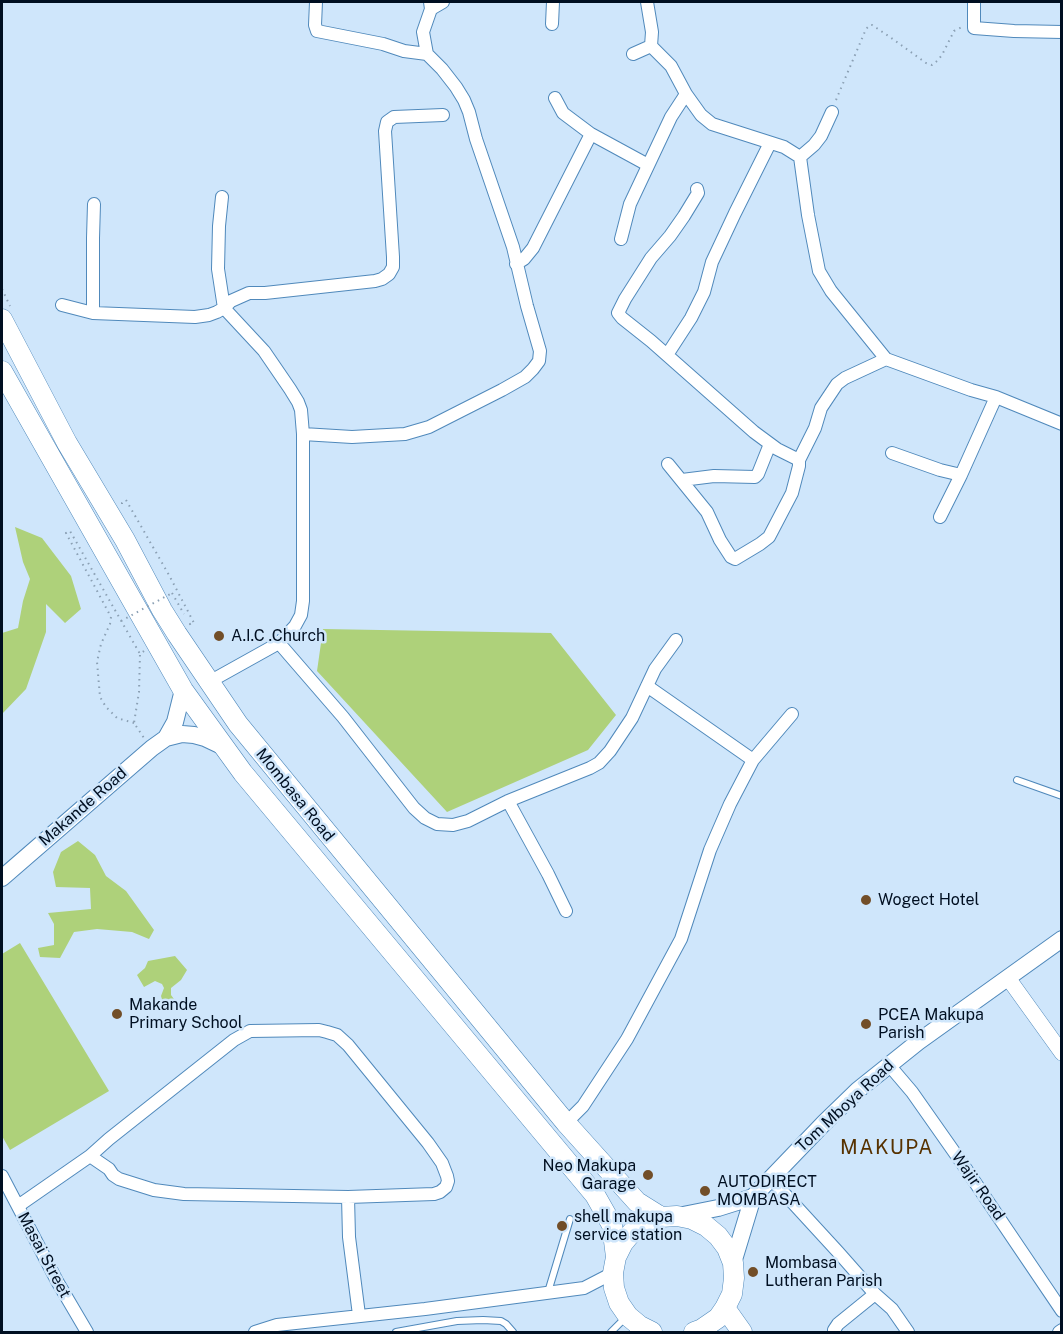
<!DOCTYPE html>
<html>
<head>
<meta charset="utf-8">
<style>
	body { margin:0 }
	#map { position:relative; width:1063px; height:1334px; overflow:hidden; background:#cfe6fb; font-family:"Public Sans",sans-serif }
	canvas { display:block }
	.frame { position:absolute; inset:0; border:3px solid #000f21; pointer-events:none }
</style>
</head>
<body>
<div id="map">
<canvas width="1063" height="1334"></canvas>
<div class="frame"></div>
</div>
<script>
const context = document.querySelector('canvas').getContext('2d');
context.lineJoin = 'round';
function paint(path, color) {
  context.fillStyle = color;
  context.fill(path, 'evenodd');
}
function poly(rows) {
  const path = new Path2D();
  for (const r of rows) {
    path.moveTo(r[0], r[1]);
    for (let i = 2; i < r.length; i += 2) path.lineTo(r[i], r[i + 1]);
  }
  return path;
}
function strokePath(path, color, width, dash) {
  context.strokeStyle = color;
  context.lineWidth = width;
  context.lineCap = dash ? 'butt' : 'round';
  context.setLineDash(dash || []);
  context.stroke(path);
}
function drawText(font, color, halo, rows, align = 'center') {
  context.font = font + ' "Public Sans",sans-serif';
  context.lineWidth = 5;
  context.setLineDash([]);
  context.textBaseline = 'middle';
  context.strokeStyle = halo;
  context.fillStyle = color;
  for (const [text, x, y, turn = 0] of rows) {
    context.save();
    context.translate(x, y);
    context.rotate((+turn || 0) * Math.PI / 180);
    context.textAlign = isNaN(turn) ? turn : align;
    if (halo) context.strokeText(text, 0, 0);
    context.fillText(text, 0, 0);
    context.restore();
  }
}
paint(poly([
	[15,527,42,538,71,576,81,609,65,623,46,604,46,632,26,689,2,714,2,633,18,628,23,601,30,579,23,562],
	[323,629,551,633,616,715,588,750,447,812,317,671],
	[78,841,95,855,106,876,126,891,154,930,149,939,132,932,97,929,74,932,60,958,40,957,38,948,54,945,54,924,48,913,91,909,90,888,56,887,53,872,61,852],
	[20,943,109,1091,10,1150,2,1136,2,954],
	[175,956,187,970,181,980,171,988,171,995,179,1006,170,1010,163,1003,161,996,164,988,162,984,155,981,144,987,137,975,145,968,148,961]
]), '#aed17a');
const service = poly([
	[1017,780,1062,796],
	[548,1292,570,1219],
	[396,1332,457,1321,483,1320,501,1321,506,1324,513,1332],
	[611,1332,625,1318]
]);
const minor = poly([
	[647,2,652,32,651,46],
	[974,2,974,28,1014,31,1062,32],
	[431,9,443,2],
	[552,24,553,2],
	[427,54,423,32,431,9,430,2],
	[633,54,651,46,671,66,686,94,701,115,712,124,784,147,800,157,808,215,819,271,831,291,886,359,971,390,996,397,1062,424],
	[591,134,648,165],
	[800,157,814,145,821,136,832,112],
	[697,189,698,193,684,216,670,236,651,258,625,299,618,313,622,318,651,341,754,432,777,449,799,460,815,428,821,408,837,384,845,378,886,359],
	[621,239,630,204,671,117,686,94],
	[516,264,524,259,533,248,591,134,563,113,555,98],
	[62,305,93,313,195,317,209,315,217,312,224,308,218,269,219,226,222,197],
	[93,313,93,238,94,204],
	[667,355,691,318,704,292,712,262,735,213,770,143],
	[303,434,352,437,405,434,429,427,502,390,525,377,533,369,539,361,540,351,527,306,513,247,476,139,469,112,464,100,456,87,442,69,427,54,404,51,383,44,317,31,315,25,316,2],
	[892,453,940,470,961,475],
	[668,464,707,512,720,540,731,557,735,559,760,544,769,537,792,493,799,466,799,460],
	[682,480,714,476,755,477,758,474,770,444],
	[940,517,961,475,996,397],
	[279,643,343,717,414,808,425,818,437,824,453,825,468,821,508,801,590,768,599,763,610,751,632,718,655,669,676,640],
	[209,682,279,643,295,626,301,615,303,601,303,434,301,410,298,402,290,389,264,351,224,308,231,301,249,293,265,293,375,281,382,279,389,274,393,267,393,257,385,131,387,122,394,117,443,115],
	[647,686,753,760],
	[508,801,548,874,566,911],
	[889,1065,912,1092,964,1166,1062,1311],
	[566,1123,583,1106,627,1039,681,939,710,850,730,804,753,760,792,714],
	[90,1156,109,1169,113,1175,119,1179,154,1190,184,1194,348,1197],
	[2,1176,57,1281,87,1332],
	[771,1179,838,1252,875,1294,892,1309,908,1332],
	[18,1206,90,1156,109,1139,234,1040,250,1031,319,1030,327,1032,337,1035,348,1045,428,1143,442,1163,447,1176,448,1181,446,1187,440,1192,434,1194,348,1197,349,1237,359,1315],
	[255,1332,277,1325,425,1309,584,1288,613,1273],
	[835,1332,834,1330,838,1324,875,1294],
	[1059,1332,1062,1330]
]);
const tertiary = poly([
	[1008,978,1062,1053]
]);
const secondary = poly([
	[166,738,182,734,194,735,205,738,224,747],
	[2,878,152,748,166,738,175,722,183,690],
	[678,1216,718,1208,753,1197],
	[733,1263,753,1197,824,1123,858,1090,918,1042,1062,939]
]);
const trunk = poly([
	[2,319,67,443,125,540,162,610,177,634,238,724,566,1123,637,1202,661,1217],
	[2,371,183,690,243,773,595,1195,612,1225,616,1257],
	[725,1308,742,1332],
	[652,1332,640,1326,628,1316,619,1303,614,1288,613,1273,616,1257,623,1243,633,1231,646,1223,661,1217,677,1216,692,1219,706,1226,718,1236,727,1248,733,1263,734,1278,732,1294,725,1308,718,1318,702,1329,694,1332]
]);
strokePath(service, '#5089bb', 8);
strokePath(minor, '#5089bb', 14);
strokePath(tertiary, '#5089bb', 16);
strokePath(secondary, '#5089bb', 18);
strokePath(trunk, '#5089bb', 21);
strokePath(poly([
	[836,100,866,29,870,25,872,25,890,37,926,63,932,65,937,61,942,55,954,31,962,27],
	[2,289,10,306],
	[122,504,122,503,126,500,169,575,194,623,190,624,191,626],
	[172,593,184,614],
	[144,651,140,654,139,692,134,723,144,738],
	[134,723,117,718,106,707,100,697,97,662,101,644,110,624,111,617,66,533,70,531,140,654]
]), '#8ba0b4', 2, [1.5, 4.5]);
strokePath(service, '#fff', 6);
strokePath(minor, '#fff', 12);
strokePath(tertiary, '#fff', 15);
strokePath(secondary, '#fff', 16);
strokePath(trunk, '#fff', 20);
strokePath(poly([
	[121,621,172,593]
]), '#8ba0b4', 2, [1.5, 4.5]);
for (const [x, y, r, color] of [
	[219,636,6,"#724e28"],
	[866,900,6,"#724e28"],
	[117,1014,6,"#724e28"],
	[866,1024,6,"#724e28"],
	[648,1175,6,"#724e28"],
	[705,1191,6,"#724e28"],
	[562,1226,6,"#724e28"],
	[753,1272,6,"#724e28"]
]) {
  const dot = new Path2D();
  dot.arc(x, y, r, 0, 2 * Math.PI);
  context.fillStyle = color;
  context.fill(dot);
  strokePath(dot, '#cfe6fb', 2);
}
drawText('16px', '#000f21', '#cfe6fb', [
	["A.I.C .Church",231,636],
	["Wogect Hotel",878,900],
	["Makande",129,1005],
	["Primary School",129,1023],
	["PCEA Makupa",878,1015],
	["Parish",878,1033],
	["Neo Makupa",636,1166,"right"],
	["Garage",636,1184,"right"],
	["AUTODIRECT",717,1182],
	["MOMBASA",717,1200],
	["shell makupa",574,1217],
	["service station",574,1235],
	["Mombasa",765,1263],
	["Lutheran Parish",765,1281]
], 'left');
drawText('16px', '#000f21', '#cfe6fb', [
	["Mombasa Road",295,795,51],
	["Makande Road",83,807,-41],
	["Tom Mboya Road",845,1106,-43],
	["Wajir Road",978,1186,55],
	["Masai Street",44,1255,62]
]);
context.letterSpacing = '1.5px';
drawText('20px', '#573200', '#cfe6fb', [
	["MAKUPA",887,1148]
]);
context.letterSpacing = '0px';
</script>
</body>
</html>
